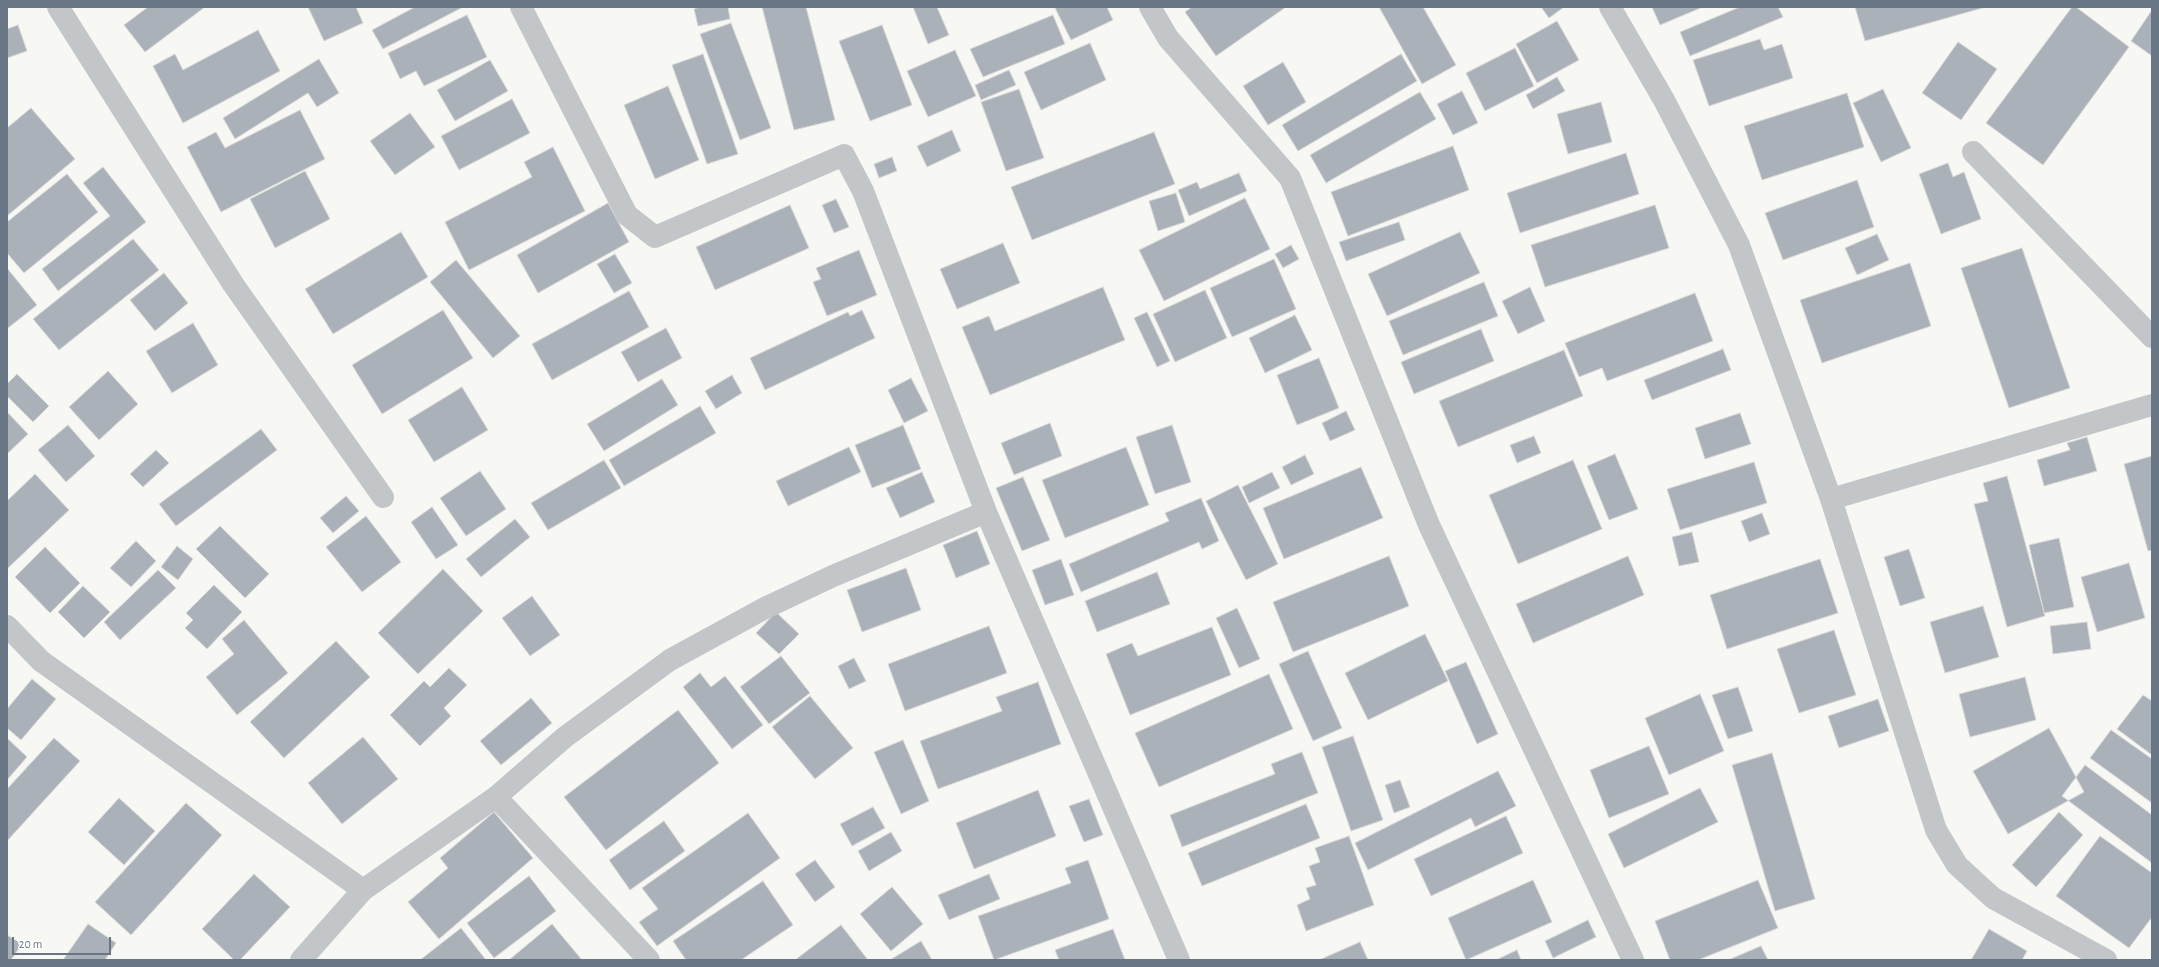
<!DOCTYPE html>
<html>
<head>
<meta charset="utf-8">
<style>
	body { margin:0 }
	#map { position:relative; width:2159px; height:967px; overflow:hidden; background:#f7f7f4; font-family:"Alegreya Sans",sans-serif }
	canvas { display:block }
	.frame { position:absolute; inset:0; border:8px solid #677584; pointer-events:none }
	.scale { position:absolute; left:12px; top:937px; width:99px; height:18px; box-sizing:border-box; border:2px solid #677584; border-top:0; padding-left:5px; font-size:12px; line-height:14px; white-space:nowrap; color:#677584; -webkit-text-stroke:3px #fff; paint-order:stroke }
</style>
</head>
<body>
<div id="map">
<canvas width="2159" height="967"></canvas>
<div class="frame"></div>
<div class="scale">20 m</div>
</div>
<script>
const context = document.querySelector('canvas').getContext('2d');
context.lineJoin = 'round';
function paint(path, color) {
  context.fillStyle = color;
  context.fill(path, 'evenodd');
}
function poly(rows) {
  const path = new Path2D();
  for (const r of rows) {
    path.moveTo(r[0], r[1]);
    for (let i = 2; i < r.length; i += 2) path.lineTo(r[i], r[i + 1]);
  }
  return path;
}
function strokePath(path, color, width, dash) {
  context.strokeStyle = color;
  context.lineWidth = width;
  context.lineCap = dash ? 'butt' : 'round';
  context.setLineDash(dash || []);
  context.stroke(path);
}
const building = poly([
	[148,7,205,7,145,52,124,25,148,7],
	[308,7,356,7,363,23,324,41,308,7],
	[415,7,463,7,383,49,372,30,415,7],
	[700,7,728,7,730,19,698,26,694,9,700,7],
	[762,7,806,7,835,120,794,130,762,7],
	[913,7,937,7,949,35,928,44,913,7],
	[1057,7,1107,7,1113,20,1071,40,1055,8,1057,7],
	[1192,7,1286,7,1216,56,1185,12,1192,7],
	[1379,7,1423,7,1456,65,1422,84,1379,7],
	[1541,7,1564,7,1549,18,1541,7],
	[1652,7,1703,7,1660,25,1652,7],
	[1740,7,1778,7,1783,17,1690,56,1680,32,1740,7],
	[1855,7,1986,7,1865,41,1855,7],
	[2072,7,2076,7,2129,47,2043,165,1986,123,2072,7],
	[2152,10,2152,56,2131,41,2152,10],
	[467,15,487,57,424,86,416,71,400,79,388,53,467,15],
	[1053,15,1065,44,983,77,970,49,1053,15],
	[1557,21,1579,60,1537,83,1516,44,1557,21],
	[731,23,771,128,740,140,700,34,731,23],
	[18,25,27,51,7,58,7,29,18,25],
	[882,25,912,105,870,121,839,41,882,25],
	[258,30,280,71,183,123,153,66,175,54,183,70,258,30],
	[1760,39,1764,50,1782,44,1793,78,1709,106,1693,60,1760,39],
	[1958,42,1997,69,1961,120,1922,93,1958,42],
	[1090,43,1106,80,1041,110,1024,72,1090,43],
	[1515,48,1534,86,1485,111,1466,73,1515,48],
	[955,50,976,96,928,117,907,71,955,50],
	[703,54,738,154,707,164,672,65,703,54],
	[1401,54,1417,81,1298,151,1282,125,1401,54],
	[319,59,339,93,317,107,308,93,235,139,223,118,319,59],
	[490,60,508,91,455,121,437,90,490,60],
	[1283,62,1306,102,1268,125,1243,86,1283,62],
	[1009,70,1016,85,981,100,975,85,1009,70],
	[1557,77,1565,91,1533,109,1526,95,1557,77],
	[668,86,699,160,655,179,624,105,668,86],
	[1019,89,1044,158,1006,171,981,102,1019,89],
	[1883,89,1911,148,1881,162,1853,103,1883,89],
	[1462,91,1478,123,1453,135,1437,104,1462,91],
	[1420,92,1436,119,1326,183,1310,155,1420,92],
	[1847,93,1864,147,1762,180,1744,126,1847,93],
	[512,99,530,133,459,170,441,136,512,99],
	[1601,102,1612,142,1568,154,1557,114,1601,102],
	[31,108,75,159,7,216,7,128,31,108],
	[300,110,325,159,221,212,187,147,216,132,225,148,300,110],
	[410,113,435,147,395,175,370,141,410,113],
	[952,130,961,151,927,167,917,146,952,130],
	[1154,132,1175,184,1032,240,1011,187,1154,132],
	[1453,146,1469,190,1348,236,1331,192,1453,146],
	[553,147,585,211,469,270,445,222,532,177,524,162,553,147],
	[1626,153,1639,194,1520,233,1507,193,1626,153],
	[892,157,897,171,879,178,874,164,892,157],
	[1948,163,1953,177,1964,172,1981,219,1941,234,1919,174,1948,163],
	[103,167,146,222,58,291,42,269,110,216,83,183,103,167],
	[305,171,330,219,275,248,250,199,305,171],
	[1239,173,1247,191,1189,216,1178,190,1197,182,1200,189,1239,173],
	[67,174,98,212,24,273,7,253,7,222,67,174],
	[1857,180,1874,227,1783,260,1765,213,1857,180],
	[1176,193,1185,222,1158,231,1149,201,1176,193],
	[1245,198,1270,249,1164,301,1139,250,1245,198],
	[836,199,849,227,834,233,822,205,836,199],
	[608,203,629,242,538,293,517,255,608,203],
	[790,205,809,248,715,290,696,247,790,205],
	[1655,205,1669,248,1545,287,1531,245,1655,205],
	[1399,222,1405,240,1346,261,1339,242,1399,222],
	[401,232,428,277,333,334,305,289,401,232],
	[1460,232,1480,273,1387,316,1368,274,1460,232],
	[1877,234,1889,260,1857,275,1845,248,1877,234],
	[133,239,159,270,59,350,33,319,133,239],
	[1003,243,1020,283,957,309,940,269,1003,243],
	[1291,245,1299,259,1283,268,1275,254,1291,245],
	[2022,248,2070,388,2009,408,1961,268,2022,248],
	[859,250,877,295,827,316,813,282,821,279,816,268,859,250],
	[615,254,632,283,614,293,597,264,615,254],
	[1274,259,1296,309,1232,337,1210,288,1274,259],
	[456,260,520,336,493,358,430,282,456,260],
	[1910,263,1931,326,1822,363,1800,300,1910,263],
	[7,268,37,305,8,328,7,327,7,268],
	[164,273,188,303,155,331,130,300,164,273],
	[1484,282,1498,316,1403,355,1389,321,1484,282],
	[1103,287,1125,340,990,395,962,327,989,316,995,331,1103,287],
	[1530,287,1545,321,1518,334,1502,301,1530,287],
	[1205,290,1227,338,1175,362,1153,314,1205,290],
	[629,291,649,327,552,380,532,344,629,291],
	[1695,293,1713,341,1607,381,1602,368,1579,377,1565,343,1695,293],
	[443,310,473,358,382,414,352,365,443,310],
	[862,310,875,338,765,390,750,358,848,312,850,316,862,310],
	[1147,312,1170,361,1157,367,1134,318,1147,312],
	[1295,315,1312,350,1265,373,1249,338,1295,315],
	[193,323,218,365,172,393,146,351,193,323],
	[666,328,682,358,638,382,621,352,666,328],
	[1481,329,1494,361,1414,394,1401,362,1481,329],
	[1723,349,1731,370,1652,400,1644,380,1723,349],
	[1564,350,1583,396,1458,447,1439,401,1564,350],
	[1319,358,1339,408,1297,425,1277,375,1319,358],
	[108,371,138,404,99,440,69,407,108,371],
	[17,374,49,406,33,422,7,396,7,384,17,374],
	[732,375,742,393,716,409,705,391,732,375],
	[911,378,928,411,904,423,888,390,911,378],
	[662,379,678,405,604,451,587,424,662,379],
	[462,387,488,430,434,462,408,420,462,387],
	[700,406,716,433,624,486,609,460,700,406],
	[1346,411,1355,430,1330,441,1322,423,1346,411],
	[7,412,28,434,7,454,7,412],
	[1740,413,1751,444,1705,459,1695,428,1740,413],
	[1050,423,1062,456,1014,475,1001,443,1050,423],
	[68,425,95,456,66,482,38,450,68,425],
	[903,425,921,469,872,488,855,445,903,425],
	[1172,425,1191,482,1155,494,1136,437,1172,425],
	[261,429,277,450,176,526,159,504,261,429],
	[1534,436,1541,453,1517,463,1510,445,1534,436],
	[2087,437,2097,471,2044,486,2037,460,2070,450,2067,443,2087,437],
	[849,447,861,472,788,506,776,481,849,447],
	[1126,447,1149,505,1065,538,1042,480,1126,447],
	[156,450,169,463,143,487,130,474,156,450],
	[1615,454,1638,509,1609,520,1587,466,1615,454],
	[1305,455,1314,474,1291,485,1282,467,1305,455],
	[2152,456,2152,550,2148,551,2124,464,2152,456],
	[604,460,621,488,548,530,531,503,604,460],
	[1573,460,1602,529,1518,564,1489,495,1573,460],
	[1754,462,1767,503,1680,530,1667,489,1754,462],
	[1361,467,1383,518,1284,559,1263,508,1361,467],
	[480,471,506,509,466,536,440,498,480,471],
	[922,472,935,502,900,518,886,488,922,472],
	[1272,472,1280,488,1249,503,1242,487,1272,472],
	[35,474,69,510,7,569,7,501,35,474],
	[2007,476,2045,616,2007,627,1974,504,1988,501,1983,483,2007,476],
	[1023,477,1050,540,1022,551,996,488,1023,477],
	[1238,485,1278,564,1246,580,1206,501,1238,485],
	[346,496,359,511,333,533,320,518,346,496],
	[1201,498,1219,541,1202,549,1199,542,1081,592,1069,564,1169,521,1165,513,1201,498],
	[432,507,458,545,436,559,411,522,432,507],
	[1762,513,1770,534,1749,542,1741,521,1762,513],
	[366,516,401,562,362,592,326,547,366,516],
	[515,519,530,537,481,577,466,559,515,519],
	[220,526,269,574,245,598,196,549,220,526],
	[977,531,990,564,956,578,943,545,977,531],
	[1692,532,1699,562,1679,566,1672,537,1692,532],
	[2059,538,2074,607,2044,613,2029,545,2059,538],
	[136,541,156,561,131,587,110,568,136,541],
	[177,546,193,559,178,580,161,567,177,546],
	[45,547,80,583,50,613,15,577,45,547],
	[1909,549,1925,598,1900,606,1884,557,1909,549],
	[1389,556,1409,606,1293,652,1273,602,1389,556],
	[1628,556,1644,595,1533,643,1516,604,1628,556],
	[1061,559,1074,595,1045,605,1032,570,1061,559],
	[1820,559,1838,613,1727,649,1710,595,1820,559],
	[2129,563,2145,618,2097,632,2081,577,2129,563],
	[906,568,921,610,862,632,847,590,906,568],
	[443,569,483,611,418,674,378,633,443,569],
	[158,570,176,588,120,640,104,622,158,570],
	[1157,572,1170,604,1097,632,1085,601,1157,572],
	[214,585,242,612,207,649,185,628,193,620,186,613,214,585],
	[83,586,110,612,84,638,58,612,83,586],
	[532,596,560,635,530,656,502,618,532,596],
	[1983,606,1999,657,1945,673,1930,622,1983,606],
	[1237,608,1260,659,1239,668,1216,618,1237,608],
	[776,612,799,634,779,654,756,633,776,612],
	[244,620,288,673,237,715,206,677,234,654,222,639,244,620],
	[2087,622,2091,649,2053,654,2050,626,2087,622],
	[989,626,1007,673,905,711,888,664,989,626],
	[1212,627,1231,675,1130,715,1106,654,1132,643,1138,656,1212,627],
	[1834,630,1856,695,1799,713,1777,649,1834,630],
	[1425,634,1448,681,1368,720,1345,673,1425,634],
	[336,641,370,677,284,758,250,722,336,641],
	[1308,651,1342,728,1313,741,1279,664,1308,651],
	[781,656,810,693,769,724,740,687,781,656],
	[854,658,866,681,849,689,838,666,854,658],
	[1466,662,1498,734,1477,744,1445,671,1466,662],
	[449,668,467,685,444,708,451,716,420,746,390,715,424,681,430,687,449,668],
	[700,673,711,687,725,676,763,725,732,749,683,687,700,673],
	[1269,674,1293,729,1159,787,1135,733,1269,674],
	[2025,677,2036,720,1970,737,1959,694,2025,677],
	[32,679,56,699,21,740,7,728,7,709,32,679],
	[1038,682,1061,744,938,789,920,741,1002,711,996,697,1038,682],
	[1738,687,1753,731,1728,739,1712,695,1738,687],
	[1700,694,1724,751,1669,775,1645,718,1700,694],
	[2143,695,2152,701,2152,755,2117,729,2143,695],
	[810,696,853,748,815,779,772,727,810,696],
	[531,698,552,723,501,765,480,741,531,698],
	[1878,699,1889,731,1839,748,1828,716,1878,699],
	[678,710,719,763,606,850,564,797,678,710],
	[2049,728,2084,792,2008,834,1973,771,2049,728],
	[2111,730,2152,759,2152,803,2090,758,2111,730],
	[1353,736,1383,820,1351,831,1322,747,1353,736],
	[363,737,398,779,342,824,308,783,363,737],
	[7,738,27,757,7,780,7,738],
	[54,738,80,761,7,841,7,789,54,738],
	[903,740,929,801,901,814,874,752,903,740],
	[1649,746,1669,794,1609,818,1590,770,1649,746],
	[1302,752,1318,793,1182,847,1170,815,1275,774,1271,764,1302,752],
	[1772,753,1815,899,1775,911,1732,765,1772,753],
	[2085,765,2152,815,2152,863,2062,796,2085,765],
	[1498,771,1516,806,1475,827,1471,818,1368,870,1355,843,1498,771],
	[1400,780,1410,807,1394,813,1385,785,1400,780],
	[1700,788,1718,822,1624,868,1608,834,1700,788],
	[1038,790,1056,836,974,869,956,823,1038,790],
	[119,798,155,831,124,865,88,832,119,798],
	[1089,799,1103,835,1084,842,1069,806,1089,799],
	[186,803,222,835,131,935,95,902,186,803],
	[1306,804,1320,838,1202,886,1188,853,1306,804],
	[873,807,885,828,852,846,840,824,873,807],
	[494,812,533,858,439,939,408,902,448,868,440,858,494,812],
	[2059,812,2083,835,2036,887,2012,865,2059,812],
	[748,813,780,858,657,946,639,922,658,909,642,888,748,813],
	[1506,816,1523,853,1431,896,1414,859,1506,816],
	[664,821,685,851,630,890,609,860,664,821],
	[891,832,902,851,869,871,858,851,891,832],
	[1349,836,1374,905,1306,931,1297,905,1310,899,1306,888,1316,885,1309,866,1320,862,1315,848,1349,836],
	[2100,836,2152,873,2152,917,2129,948,2056,896,2100,836],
	[815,860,835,887,815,902,795,874,815,860],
	[1088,860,1109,919,994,960,978,916,1071,883,1065,868,1088,860],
	[254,874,290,907,240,960,234,960,202,929,254,874],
	[989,874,1000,899,949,920,938,895,989,874],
	[529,876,556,911,494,958,467,923,529,876],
	[1533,880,1552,922,1466,960,1448,918,1533,880],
	[1758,880,1778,928,1698,960,1670,960,1655,921,1758,880],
	[763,881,793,925,741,960,686,960,673,941,763,881],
	[892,887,923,924,891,951,860,914,892,887],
	[1588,920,1596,937,1553,958,1545,941,1588,920],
	[88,924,116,943,105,960,63,960,88,924],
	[552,924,582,960,509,960,552,924],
	[841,925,868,960,795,960,841,925],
	[461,928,486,960,420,960,461,928],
	[1113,929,1125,960,1059,960,1055,950,1113,929],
	[1989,929,2027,951,2022,960,1971,960,1989,929],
	[7,935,22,944,11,960,7,960,7,935],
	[921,941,932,960,890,960,921,941],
	[1360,942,1368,960,1319,960,1360,942],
	[1761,946,1768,960,1728,960,1761,946],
	[1517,950,1521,960,1496,960,1517,950]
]);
paint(building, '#abb1b8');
strokePath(building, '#d8d8d6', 1);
strokePath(poly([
	[58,7,233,284,383,497],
	[521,7,627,215,655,237,844,155,863,191,986,512,1179,960],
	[1150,7,1168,38,1290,178,1429,525,1633,960],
	[1610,7,1664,100,1739,245,1831,499,1936,830,1957,865,1993,898,2106,960],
	[1973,152,2152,337],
	[1831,499,2152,405],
	[7,626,41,661,363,890],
	[496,797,649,960],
	[301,960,363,890,496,797,565,737,670,660,765,608,833,576,986,512]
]), '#c2c6c9', 22);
</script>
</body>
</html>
